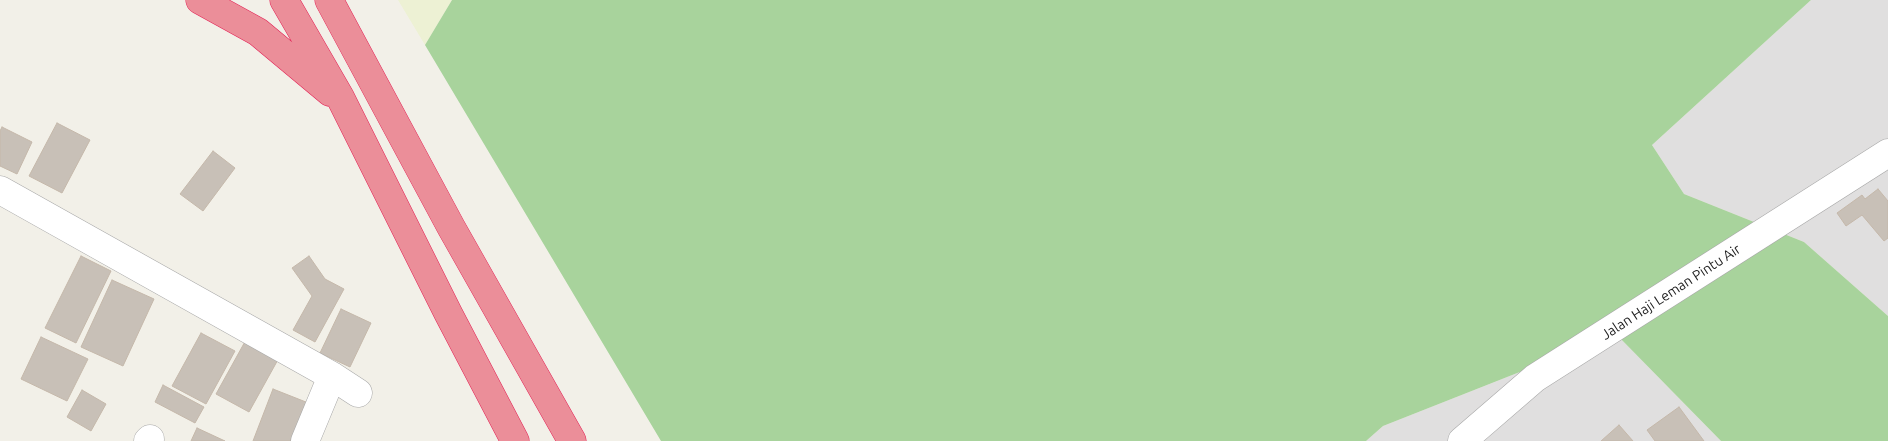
<!DOCTYPE html>
<html>
<head>
<meta charset="utf-8">
<style>
	body { margin:0 }
	canvas { display:block; background:#f2f0e8 }
</style>
</head>
<body>
<canvas width="1888" height="441"></canvas>
<script>
const context = document.querySelector('canvas').getContext('2d');
context.lineJoin = 'round';
function paint(path, color) {
  context.fillStyle = color;
  context.fill(path, 'evenodd');
}
function poly(rows) {
  const path = new Path2D();
  for (const r of rows) {
    path.moveTo(r[0], r[1]);
    for (let i = 2; i < r.length; i += 2) path.lineTo(r[i], r[i + 1]);
  }
  return path;
}
function strokePath(path, color, width, dash) {
  context.strokeStyle = color;
  context.lineWidth = width;
  context.lineCap = dash ? 'butt' : 'round';
  context.setLineDash(dash || []);
  context.stroke(path);
}
function drawText(font, color, halo, rows, align = 'center') {
  context.font = font + ' Ubuntu,sans-serif';
  context.lineWidth = 4;
  context.setLineDash([]);
  context.textBaseline = 'middle';
  context.strokeStyle = halo;
  context.fillStyle = color;
  for (const [text, x, y, turn = 0] of rows) {
    context.save();
    context.translate(x, y);
    context.rotate((+turn || 0) * Math.PI / 180);
    context.textAlign = isNaN(turn) ? turn : align;
    if (halo) context.strokeText(text, 0, 0);
    context.fillText(text, 0, 0);
    context.restore();
  }
}
paint(poly([
	[1811,0,1888,0,1888,316,1804,242,1684,194,1652,145],
	[1616,334,1721,441,1366,441,1383,426]
]), '#e0dfdf');
paint(poly([
	[398,0,452,0,425,45]
]), '#edf1d4');
paint(poly([
	[452,0,1811,0,1652,145,1684,194,1804,242,1888,316,1888,441,1721,441,1616,334,1383,426,1366,441,661,441,425,45]
]), '#a8d39c');
const building = poly([
	[57,123,90,140,62,193,29,176,57,123],
	[2,127,32,142,17,174,0,166,0,131,2,127],
	[213,151,235,168,203,211,180,194,213,151],
	[1878,189,1888,201,1888,238,1884,241,1862,215,1846,226,1837,213,1862,195,1865,199,1878,189],
	[81,256,111,271,76,343,45,328,81,256],
	[309,256,325,279,344,289,315,342,293,330,312,296,292,268,309,256],
	[112,280,154,299,123,366,81,347,112,280],
	[341,309,371,323,350,367,320,353,341,309],
	[201,333,235,351,206,404,172,386,201,333],
	[41,337,88,359,67,401,21,379,41,337],
	[247,338,280,356,249,412,216,394,247,338],
	[163,385,204,407,195,423,155,402,163,385],
	[273,389,311,404,296,441,253,441,273,389],
	[82,390,106,404,91,431,67,417,82,390],
	[1679,407,1704,441,1655,441,1647,430,1679,407],
	[1619,425,1633,441,1601,441,1619,425],
	[197,428,225,441,191,441,197,428]
]);
paint(building, '#c8c0b7');
strokePath(building, '#c5b8aa', 1);
const minor = poly([
	[0,190,332,376,358,393],
	[148,441,150,439],
	[305,441,332,376],
	[1462,441,1535,378,1888,153]
]);
const highway = poly([
	[200,0,258,32,330,92],
	[284,0,340,97,448,313,515,441],
	[329,0,451,227,572,441]
]);
strokePath(minor, '#a9a9a9', 29);
strokePath(highway, '#e32356', 29);
strokePath(minor, '#fff', 28);
strokePath(highway, '#eb8e99', 28);
drawText('14px', '#222', '#fff', [
	["Jalan Haji Leman Pintu Air",1671,292,-33]
]);
</script>
</body>
</html>
